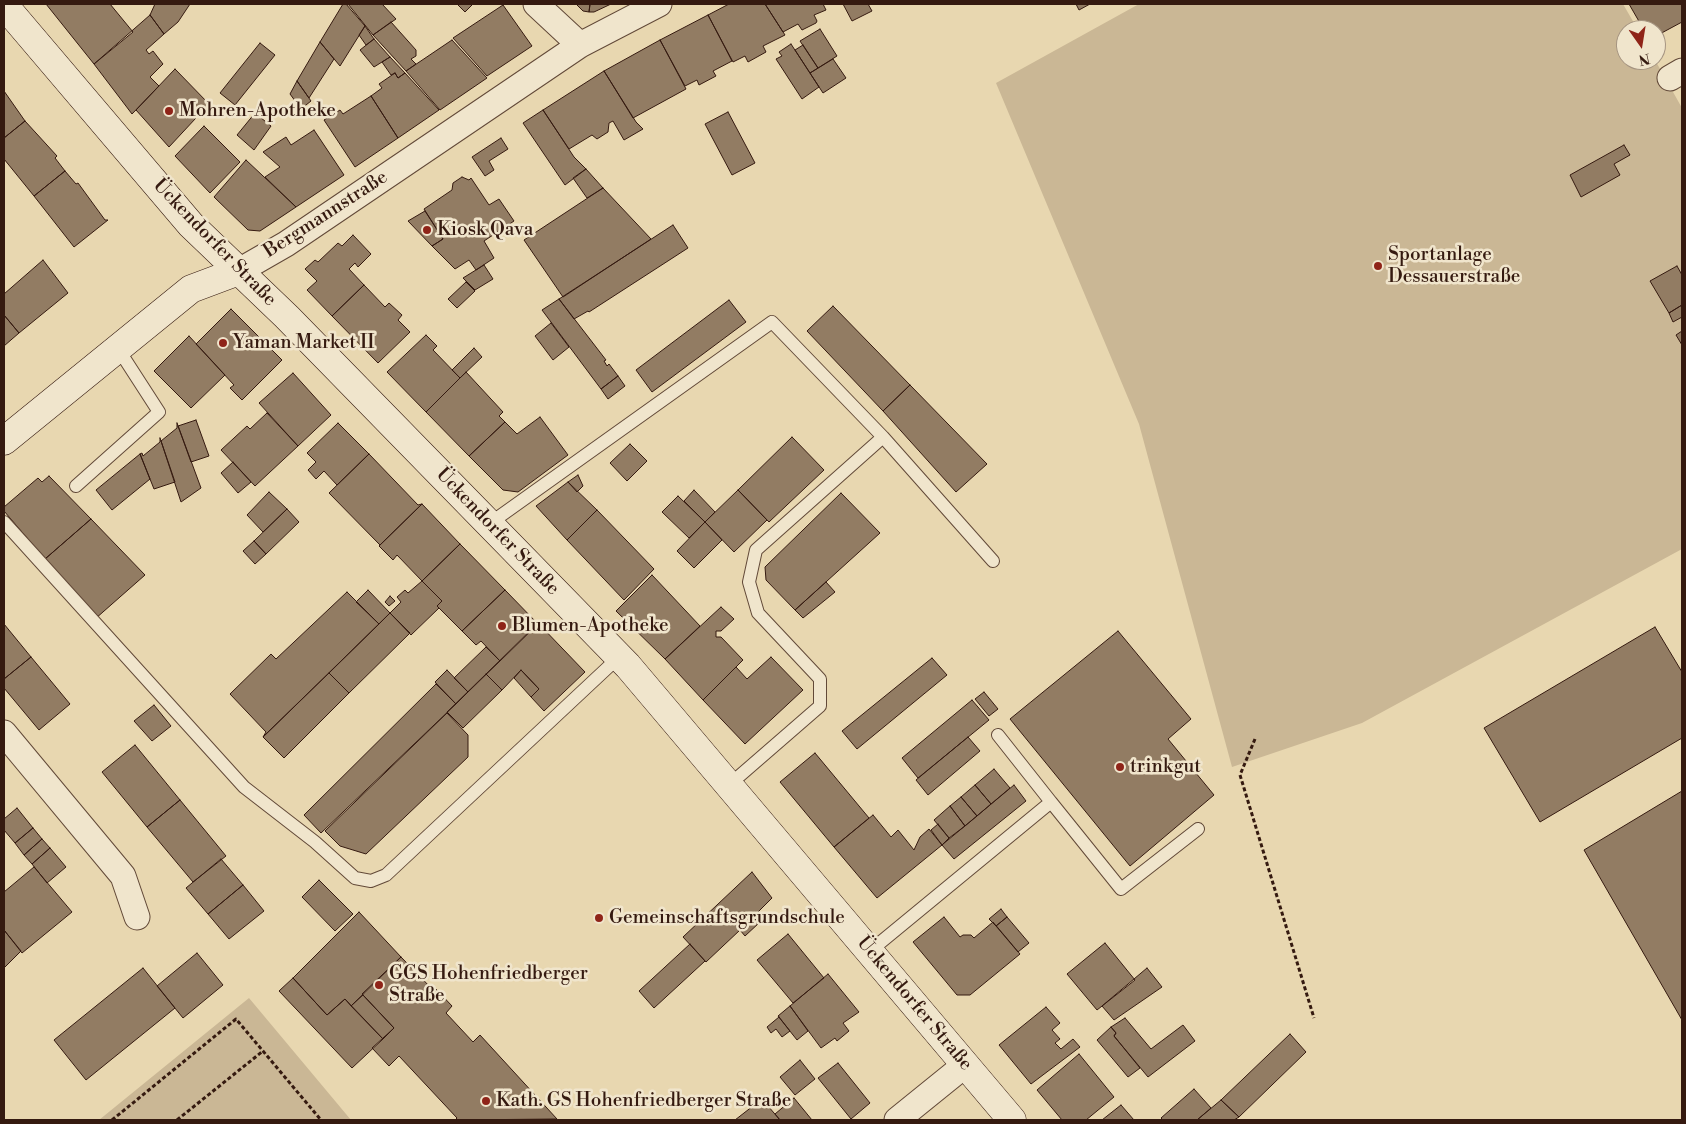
<!DOCTYPE html>
<html>
<head>
<meta charset="utf-8">
<style>
	body { margin:0 }
	#map { position:relative; width:1686px; height:1124px; overflow:hidden; background:#e8d7b0; font-family:"Libre Bodoni",serif }
	canvas { display:block }
	.frame { position:absolute; inset:0; border:5px solid #351a10; pointer-events:none }
	.north { position:absolute; left:1616px; top:20px; width:50px; height:50px; box-sizing:border-box; background:#f0e5cc; border:1px solid #a59481; border-radius:50%; rotate:167deg; font-size:14px; font-weight:700; line-height:20px; text-align:center; color:#351a10 }
	.north::after { content:''; display:block; margin:auto; width:18px; height:22px; background:#8f2418; clip-path:polygon(50% 0,100% 100%,50% 72%,0 100%) }
</style>
</head>
<body>
<div id="map">
<canvas width="1686" height="1124"></canvas>
<div class="frame"></div>
<div class="north">N</div>
</div>
<script>
const context = document.querySelector('canvas').getContext('2d');
context.lineJoin = 'round';
function paint(path, color) {
  context.fillStyle = color;
  context.fill(path, 'evenodd');
}
function poly(rows) {
  const path = new Path2D();
  for (const r of rows) {
    path.moveTo(r[0], r[1]);
    for (let i = 2; i < r.length; i += 2) path.lineTo(r[i], r[i + 1]);
  }
  return path;
}
function strokePath(path, color, width, dash) {
  context.strokeStyle = color;
  context.lineWidth = width;
  context.lineCap = dash ? 'butt' : 'round';
  context.setLineDash(dash || []);
  context.stroke(path);
}
function drawText(font, color, halo, rows, align = 'center') {
  context.font = font + ' "Libre Bodoni",serif';
  context.lineWidth = 5;
  context.setLineDash([]);
  context.textBaseline = 'middle';
  context.strokeStyle = halo;
  context.fillStyle = color;
  for (const [text, x, y, turn = 0] of rows) {
    context.save();
    context.translate(x, y);
    context.rotate((+turn || 0) * Math.PI / 180);
    context.textAlign = isNaN(turn) ? turn : align;
    if (halo) context.strokeText(text, 0, 0);
    context.fillText(text, 0, 0);
    context.restore();
  }
}
paint(poly([
	[1139,4,1623,4,1638,30,1626,30,1626,60,1655,60,1682,108,1682,549,1362,723,1232,767,1139,424,996,83],
	[249,998,351,1120,99,1120]
]), '#cab795');
const building = poly([
	[46,4,110,4,133,32,94,64,46,4],
	[155,4,190,4,178,22,164,34,150,15,155,4],
	[343,4,346,4,365,26,340,66,320,42,343,4],
	[348,4,382,4,396,19,373,35,348,4],
	[457,4,473,4,465,12,457,4],
	[576,4,590,4,589,12,583,11,576,4],
	[590,4,611,4,594,12,589,12,590,4],
	[729,4,765,4,785,35,763,46,766,52,748,62,745,56,733,62,708,15,729,4],
	[765,4,823,4,826,10,814,15,817,21,816,23,802,30,798,24,783,32,765,4],
	[843,4,868,4,872,11,852,21,843,4],
	[1076,4,1090,4,1079,10,1076,4],
	[1629,4,1682,4,1682,22,1656,36,1656,30,1644,30,1629,4],
	[503,5,532,46,487,76,453,38,503,5],
	[150,15,164,34,146,50,149,54,153,51,163,64,150,77,159,86,132,114,94,64,150,15],
	[708,15,732,61,713,71,716,76,699,85,697,80,685,86,660,40,708,15],
	[391,22,416,50,416,56,411,59,416,64,406,71,373,35,391,22],
	[365,26,374,39,366,45,359,35,365,26],
	[820,29,837,56,818,68,800,41,820,29],
	[374,39,390,57,374,67,360,50,374,39],
	[452,40,487,78,440,110,406,71,452,40],
	[660,40,686,89,633,118,604,71,660,40],
	[320,42,334,59,309,98,297,81,320,42],
	[260,43,275,55,235,105,220,93,260,43],
	[791,44,819,87,802,99,776,59,782,56,779,52,791,44],
	[803,45,818,68,810,73,795,50,803,45],
	[390,57,405,73,398,78,395,73,391,75,382,62,390,57],
	[833,59,846,78,823,93,810,73,833,59],
	[175,69,209,104,169,147,136,110,175,69],
	[604,71,636,122,643,129,624,140,613,121,609,123,608,132,597,139,592,135,569,149,543,110,604,71],
	[395,73,398,78,405,73,439,110,398,138,371,96,382,88,379,84,395,73],
	[297,81,311,101,301,109,290,94,297,81],
	[4,91,25,121,4,138,4,91],
	[371,96,398,138,355,167,324,120,340,110,343,114,371,96],
	[543,110,574,157,586,169,565,185,523,123,543,110],
	[728,112,755,163,732,175,705,124,728,112],
	[255,113,271,126,254,150,237,135,255,113],
	[25,121,57,156,55,158,65,171,34,196,4,159,4,138,25,121],
	[204,126,240,162,210,193,175,156,204,126],
	[314,130,344,175,296,207,265,177,280,167,263,152,286,137,291,145,314,130],
	[501,138,508,149,489,161,494,170,485,176,472,157,501,138],
	[1624,145,1630,155,1614,164,1620,175,1581,197,1570,175,1624,145],
	[246,160,296,207,260,231,248,230,214,197,246,160],
	[586,169,603,188,587,198,573,178,586,169],
	[65,171,76,184,78,183,105,220,108,220,74,247,34,196,65,171],
	[462,177,469,180,471,178,489,205,499,199,514,221,484,241,494,258,476,270,469,260,455,269,432,246,443,239,424,209,452,190,453,183,462,177],
	[603,188,651,239,563,297,524,240,603,188],
	[425,211,443,239,432,246,408,221,425,211],
	[673,225,688,248,589,312,588,311,574,319,559,299,673,225],
	[353,235,371,254,358,267,355,263,349,269,364,285,332,316,307,290,317,281,305,269,315,260,318,262,338,243,342,246,353,235],
	[43,260,68,293,19,333,4,315,4,294,43,260],
	[484,265,493,279,475,290,463,278,484,265],
	[1677,266,1682,275,1682,305,1669,313,1650,281,1677,266],
	[466,282,475,291,457,308,448,299,466,282],
	[364,285,385,307,389,303,402,315,398,320,410,332,378,363,332,316,364,285],
	[559,299,606,360,604,361,607,366,609,364,618,376,601,389,542,310,559,299],
	[729,300,746,322,652,392,636,370,729,300],
	[1682,305,1682,317,1673,322,1669,313,1682,305],
	[833,306,910,385,883,411,807,331,833,306],
	[231,309,282,360,242,400,230,388,234,385,196,344,231,309],
	[4,315,19,333,4,346,4,315],
	[551,323,569,347,553,360,535,336,551,323],
	[1682,331,1682,345,1676,335,1682,331],
	[426,335,437,346,433,350,460,378,426,412,387,372,426,335],
	[189,336,225,375,191,408,154,371,189,336],
	[474,348,482,357,460,378,452,370,474,348],
	[466,372,503,412,499,416,505,422,469,456,426,412,466,372],
	[293,373,331,415,298,446,259,403,293,373],
	[618,376,625,386,608,399,601,389,618,376],
	[910,385,987,464,956,492,883,411,910,385],
	[267,413,298,446,255,486,221,450,247,426,250,429,267,413],
	[540,417,568,455,518,492,503,490,469,456,505,422,517,434,540,417],
	[196,420,209,456,191,462,178,426,196,420],
	[177,423,201,488,181,502,161,441,177,428,177,423],
	[338,423,369,454,337,485,324,471,316,479,308,470,316,462,307,453,338,423],
	[792,437,824,470,769,522,738,490,792,437],
	[160,438,175,482,154,489,140,454,142,453,143,456,160,442,160,438],
	[630,444,647,461,627,481,610,463,630,444],
	[140,454,150,479,112,510,96,490,140,454],
	[369,454,418,505,422,504,380,545,329,493,369,454],
	[233,462,251,482,238,493,221,473,233,462],
	[578,475,583,486,577,492,568,482,578,475],
	[49,476,91,519,45,559,4,511,4,507,38,478,42,482,49,476],
	[568,482,597,510,567,540,536,506,568,482],
	[694,490,715,512,705,522,684,501,694,490],
	[738,490,767,520,734,552,705,522,738,490],
	[269,492,287,509,263,532,247,515,269,492],
	[841,493,880,533,795,610,766,580,765,567,841,493],
	[678,496,705,522,689,538,662,512,678,496],
	[422,504,460,544,422,581,397,555,393,560,379,546,422,504],
	[287,509,299,522,266,554,254,541,287,509],
	[597,510,654,569,624,600,567,540,597,510],
	[91,519,145,575,95,619,45,559,91,519],
	[705,522,722,540,694,568,677,551,705,522],
	[254,541,266,554,255,564,243,551,254,541],
	[460,544,505,590,462,631,437,606,442,601,422,581,460,544],
	[652,575,700,626,665,659,616,611,652,575],
	[422,581,442,601,437,606,439,608,411,635,390,613,401,602,397,597,405,590,408,593,422,581],
	[826,582,835,592,803,618,795,610,826,582],
	[368,590,390,613,379,624,356,602,368,590],
	[505,590,538,624,500,661,481,641,476,645,462,631,505,590],
	[347,592,379,624,263,737,266,732,230,694,271,654,276,659,347,592],
	[390,596,395,601,389,606,385,602,390,596],
	[721,607,734,619,721,631,716,631,716,637,721,637,743,660,703,700,665,659,721,607],
	[390,613,410,633,349,693,329,673,390,613],
	[538,623,585,672,544,711,531,697,539,689,521,670,502,690,486,674,538,623],
	[4,624,31,657,4,679,4,624],
	[1655,627,1682,672,1682,738,1540,822,1484,728,1655,627],
	[1118,631,1191,719,1168,739,1214,795,1130,866,1010,719,1118,631],
	[486,647,500,661,468,692,454,678,486,647],
	[31,657,70,704,39,730,4,688,4,679,31,657],
	[771,657,803,690,745,744,703,700,736,667,747,679,771,657],
	[932,658,947,675,857,749,842,731,932,658],
	[447,670,468,692,456,704,435,682,447,670],
	[521,670,539,689,531,697,514,678,521,670],
	[329,673,349,693,284,758,263,737,329,673],
	[486,674,502,690,463,728,447,712,486,674],
	[436,684,456,704,321,833,304,815,436,684],
	[984,692,998,709,989,716,975,699,984,692],
	[972,700,989,720,918,778,902,758,972,700],
	[154,705,171,726,152,741,134,721,154,705],
	[447,713,468,735,468,757,366,854,340,846,325,831,447,713],
	[968,737,980,751,928,795,916,780,968,737],
	[135,745,180,800,147,827,102,772,135,745],
	[815,753,869,818,834,847,780,782,815,753],
	[994,769,1010,788,991,804,975,785,994,769],
	[975,785,991,804,977,816,961,797,975,785],
	[1014,785,1026,801,954,859,942,845,1014,785],
	[1682,791,1682,1020,1584,850,1682,791],
	[961,797,977,816,965,826,950,806,961,797],
	[180,800,226,856,193,882,147,827,180,800],
	[950,806,965,826,949,838,934,820,950,806],
	[17,808,33,828,15,843,4,830,4,819,17,808],
	[873,815,891,837,898,830,914,850,920,837,929,829,942,845,877,898,834,847,873,815],
	[938,824,949,838,942,845,931,830,938,824],
	[33,828,42,839,24,855,15,843,33,828],
	[42,839,50,848,32,864,24,855,42,839],
	[50,848,66,867,47,883,32,864,50,848],
	[221,859,243,885,208,914,186,888,221,859],
	[34,867,72,912,22,953,4,930,4,892,34,867],
	[752,872,772,898,753,917,759,923,745,936,740,930,706,962,683,937,752,872],
	[319,880,353,914,335,931,302,897,319,880],
	[243,885,264,911,229,939,208,914,243,885],
	[1001,909,1007,917,996,926,989,919,1001,909],
	[359,912,401,957,351,1006,345,999,327,1015,293,978,359,912],
	[944,917,960,937,963,935,971,935,974,938,993,922,1020,954,970,995,957,995,913,942,944,917],
	[1007,917,1029,943,1018,952,996,926,1007,917],
	[4,930,21,951,4,968,4,930],
	[788,934,824,978,793,1003,757,960,788,934],
	[1105,943,1135,980,1097,1010,1067,974,1105,943],
	[690,944,705,961,654,1008,639,991,690,944],
	[197,953,223,985,183,1018,157,986,197,953],
	[401,957,434,991,436,989,452,1006,446,1013,473,1042,480,1035,557,1119,455,1120,457,1118,399,1056,389,1066,372,1048,394,1028,362,994,401,957],
	[143,968,175,1008,86,1080,54,1040,143,968],
	[1147,968,1162,987,1114,1020,1102,1006,1147,968],
	[828,974,859,1012,843,1023,849,1031,837,1041,835,1038,821,1048,790,1006,828,974],
	[293,978,327,1015,345,999,383,1039,352,1068,279,991,293,978],
	[363,995,394,1028,383,1039,351,1006,363,995],
	[790,1006,808,1031,797,1040,778,1016,790,1006],
	[1046,1007,1060,1023,1052,1030,1060,1039,1055,1043,1061,1049,1073,1039,1080,1047,1031,1084,999,1045,1046,1007],
	[779,1017,790,1031,782,1037,776,1029,771,1033,767,1027,779,1017],
	[1125,1018,1151,1049,1183,1025,1195,1041,1148,1077,1114,1036,1116,1033,1111,1027,1125,1018],
	[1111,1027,1116,1033,1114,1036,1140,1068,1128,1077,1097,1040,1111,1027],
	[1290,1034,1306,1052,1239,1117,1221,1100,1290,1034],
	[1079,1054,1114,1097,1086,1120,1062,1120,1037,1090,1079,1054],
	[800,1060,815,1079,795,1095,780,1077,800,1060],
	[838,1063,870,1103,851,1119,818,1078,838,1063],
	[1194,1089,1211,1108,1197,1120,1163,1120,1161,1118,1194,1089],
	[794,1098,812,1120,780,1120,775,1114,794,1098],
	[762,1099,780,1120,735,1120,762,1099],
	[1221,1100,1239,1117,1234,1120,1197,1120,1221,1100],
	[1121,1105,1134,1120,1102,1120,1121,1105]
]);
paint(building, '#927c63');
strokePath(building, '#351a10', 1);
const lane = poly([
	[883,437,993,561],
	[76,486,159,412,117,347],
	[4,522,244,787,315,842,355,878,371,881,386,875,619,657],
	[489,524,772,322,883,437,756,550,749,582,758,613,820,679,820,706,729,785],
	[1051,802,1121,889,1198,829],
	[870,951,1051,802,998,735]
]);
const street = poly([
	[536,4,580,45],
	[1670,78,1682,71],
	[239,271,286,244,580,45,659,4],
	[4,733,123,876,137,917],
	[897,1120,965,1065]
]);
const secondary = poly([
	[4,5,191,225,287,317,628,666,1012,1120],
	[4,441,191,289,239,271]
]);
strokePath(lane, '#624938', 14);
strokePath(street, '#624938', 27);
strokePath(secondary, '#351a10', 29);
strokePath(poly([
	[1255,739,1240,775,1314,1018],
	[112,1120,236,1019,321,1120],
	[177,1120,263,1051]
]), '#351a10', 3, [4, 2.5]);
strokePath(lane, '#f0e5cc', 12);
strokePath(street, '#f0e5cc', 25);
strokePath(secondary, '#f0e5cc', 28);
for (const [x, y, r, color] of [
	[169,111,5,"#8f2418"],
	[427,230,5,"#8f2418"],
	[1378,266,5,"#8f2418"],
	[223,343,5,"#8f2418"],
	[502,626,5,"#8f2418"],
	[1120,767,5,"#8f2418"],
	[599,918,5,"#8f2418"],
	[379,985,5,"#8f2418"],
	[486,1101,5,"#8f2418"]
]) {
  const dot = new Path2D();
  dot.arc(x, y, r, 0, 2 * Math.PI);
  context.fillStyle = color;
  context.fill(dot);
  strokePath(dot, '#f0e5cc', 2);
}
drawText('19px', '#351a10', '#f0e5cc', [
	["Mohren-Apotheke",179,111],
	["Kiosk Qava",437,230],
	["Sportanlage",1388,255],
	["Dessauerstraße",1388,277],
	["Yaman Market II",233,343],
	["Blumen-Apotheke",512,626],
	["trinkgut",1130,767],
	["Gemeinschaftsgrundschule",609,918],
	["GGS Hohenfriedberger",389,974],
	["Straße",389,996],
	["Kath. GS Hohenfriedberger Straße",496,1101]
], 'left');
drawText('19px', '#351a10', '#f0e5cc', [
	["Bergmannstraße",326,215,-33],
	["Ückendorfer Straße",214,243,46],
	["Ückendorfer Straße",497,532,46],
	["Ückendorfer Straße",914,1004,50]
]);
</script>
</body>
</html>
